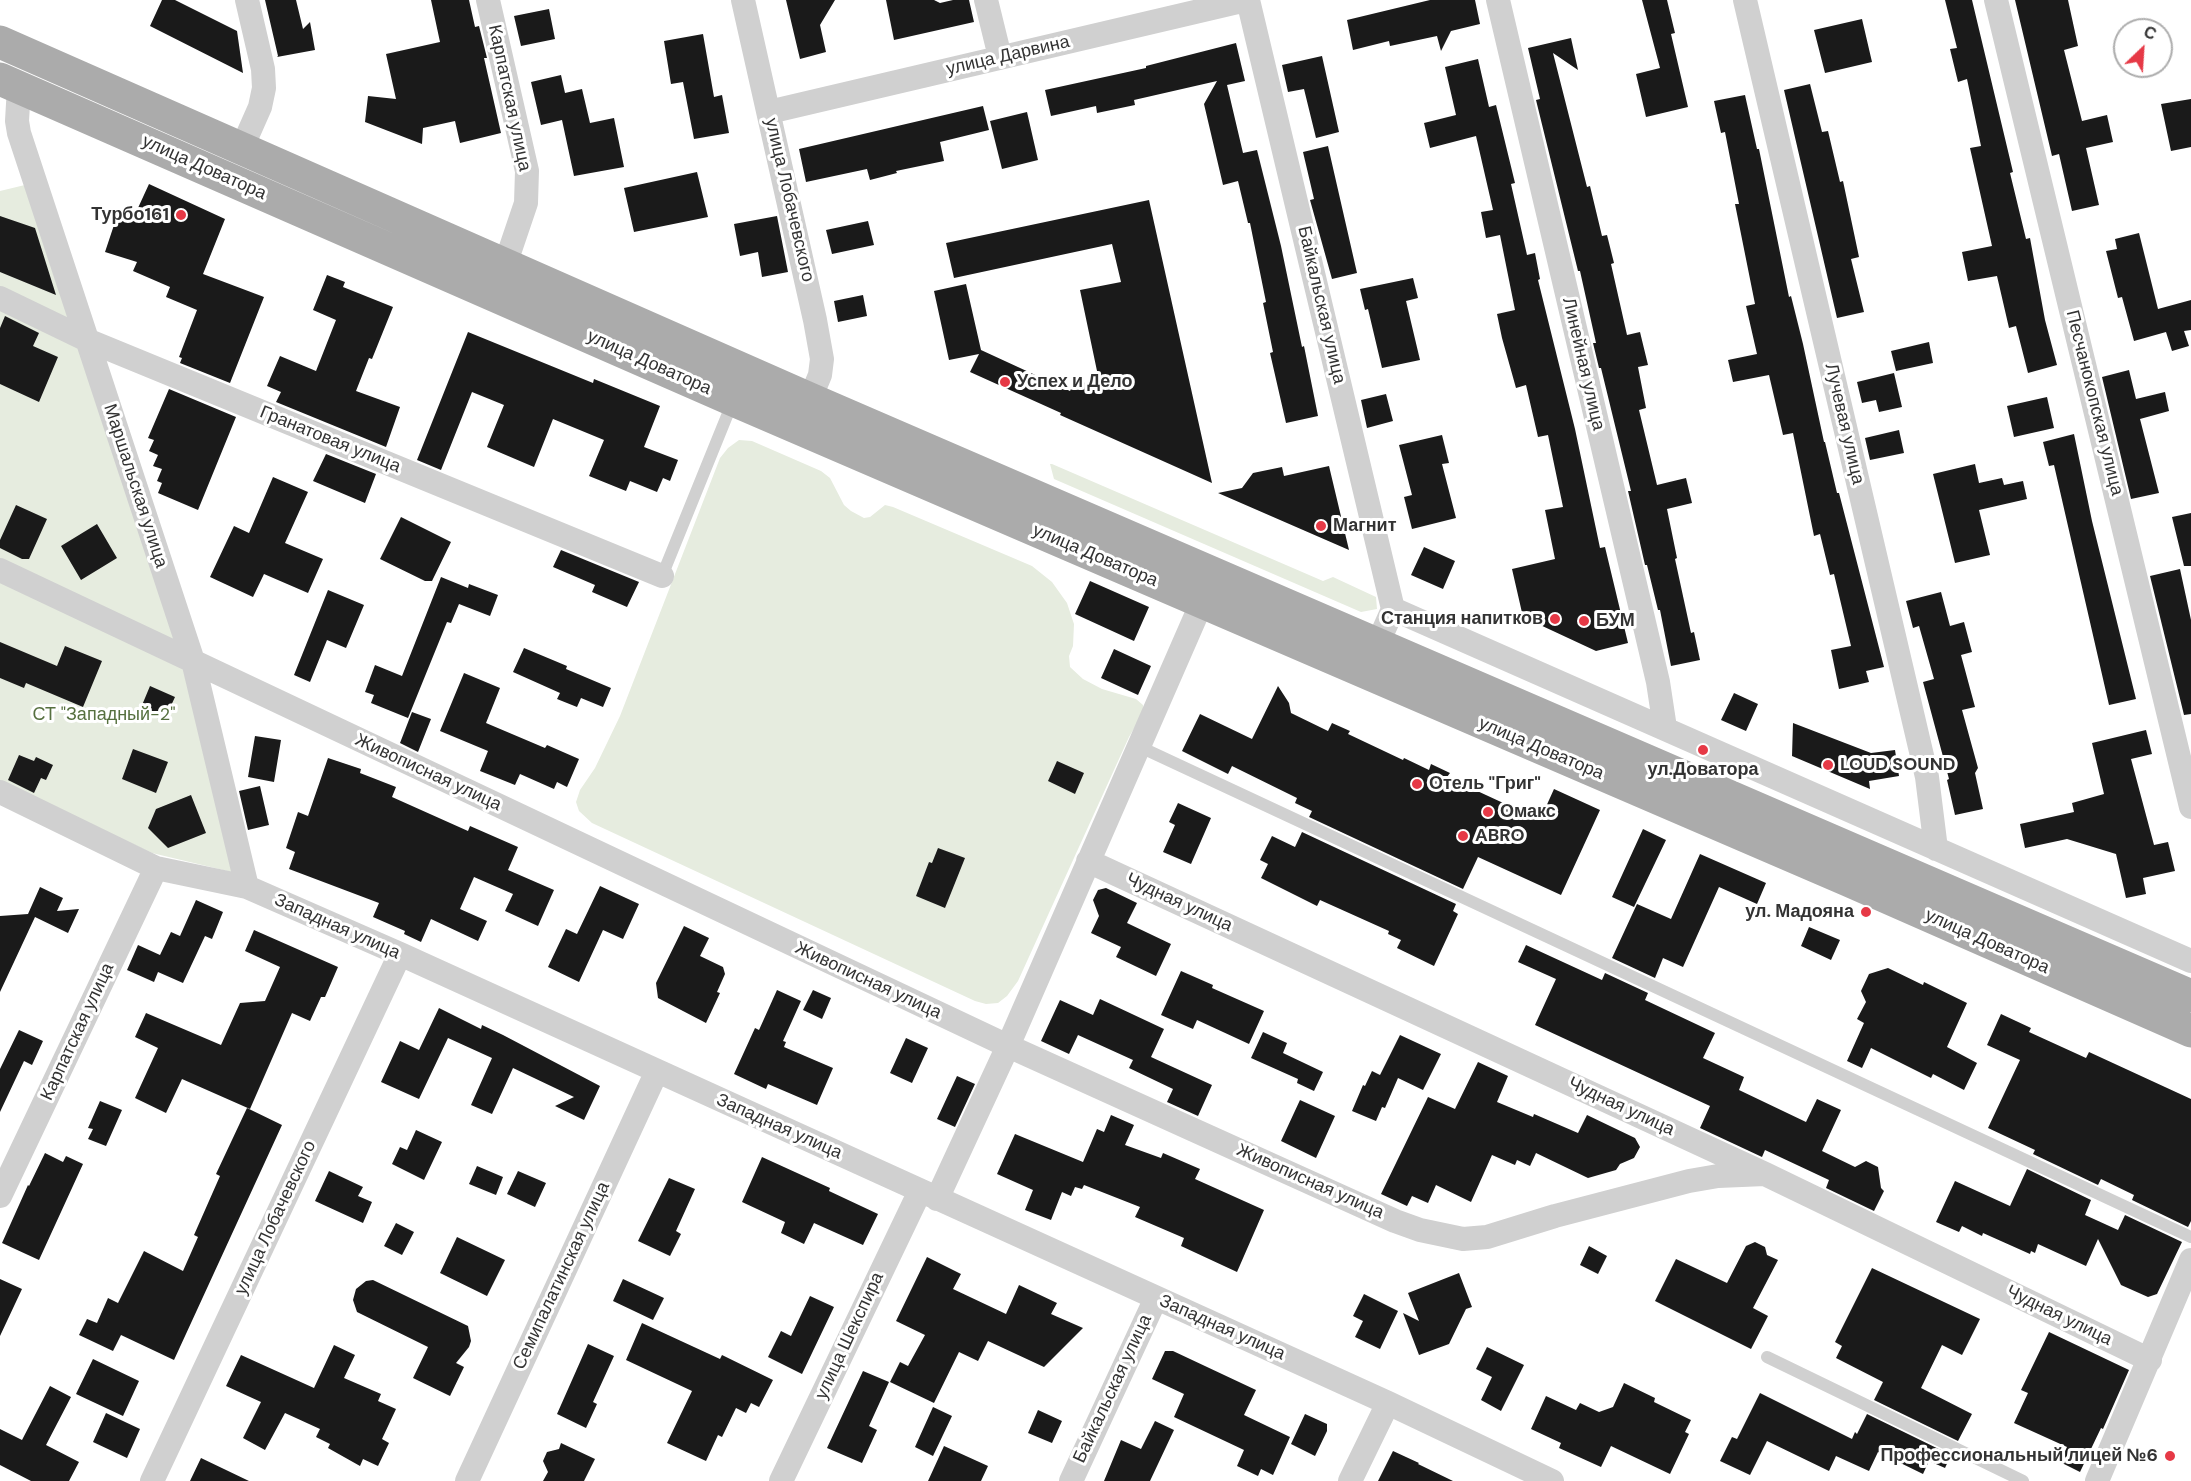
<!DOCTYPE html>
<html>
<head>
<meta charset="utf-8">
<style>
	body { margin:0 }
	#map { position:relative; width:2191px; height:1481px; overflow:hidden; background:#fff; font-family:"DM Sans",sans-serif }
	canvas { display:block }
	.north { position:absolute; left:2113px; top:18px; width:60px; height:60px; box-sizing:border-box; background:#fff; border:2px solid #adadad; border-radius:50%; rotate:25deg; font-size:16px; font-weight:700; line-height:24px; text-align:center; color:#333 }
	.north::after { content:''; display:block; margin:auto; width:21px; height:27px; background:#e63946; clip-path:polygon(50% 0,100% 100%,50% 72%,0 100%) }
</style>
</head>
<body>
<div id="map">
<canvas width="2191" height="1481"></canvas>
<div class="north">С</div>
</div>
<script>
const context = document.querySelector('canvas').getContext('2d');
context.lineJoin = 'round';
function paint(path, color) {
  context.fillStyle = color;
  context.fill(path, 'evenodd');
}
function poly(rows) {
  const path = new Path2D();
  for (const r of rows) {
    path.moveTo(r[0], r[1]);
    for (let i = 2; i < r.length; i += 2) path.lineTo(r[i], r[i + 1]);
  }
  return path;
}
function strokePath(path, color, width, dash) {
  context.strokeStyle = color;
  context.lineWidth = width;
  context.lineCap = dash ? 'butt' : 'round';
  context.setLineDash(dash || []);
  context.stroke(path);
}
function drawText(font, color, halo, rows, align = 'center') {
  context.font = font + ' "DM Sans",sans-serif';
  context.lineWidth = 6;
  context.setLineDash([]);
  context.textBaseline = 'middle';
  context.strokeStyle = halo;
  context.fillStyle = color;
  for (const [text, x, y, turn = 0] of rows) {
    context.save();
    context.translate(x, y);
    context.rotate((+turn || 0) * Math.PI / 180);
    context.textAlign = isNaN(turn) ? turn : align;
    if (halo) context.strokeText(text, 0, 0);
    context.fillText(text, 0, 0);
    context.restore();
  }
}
paint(poly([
	[29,184,191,630,244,875,152,853,0,781,0,191],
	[739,440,752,441,821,471,830,478,844,505,851,511,864,518,870,517,885,505,893,507,1032,566,1052,582,1067,603,1074,624,1073,646,1069,656,1070,667,1083,679,1102,689,1136,699,1143,705,1143,713,1129,737,1018,981,1007,996,998,1003,986,1004,975,1001,592,823,579,811,576,802,580,790,595,768,620,716,720,458,728,448],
	[1052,464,1323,581,1333,577,1376,597,1377,609,1361,612,1054,479,1050,464]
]), '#e6ecdf');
paint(poly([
	[162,0,175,0,237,31,243,73,150,26],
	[265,0,296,0,303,29,310,22,315,50,277,57,278,56],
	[431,0,469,0,475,27,479,26,487,58,484,58,501,133,460,143,455,121,423,128,422,144,365,122,368,96,396,99,386,54,440,42],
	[786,0,835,0,820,25,826,52,800,59],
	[886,0,934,0,940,3,953,0,969,0,974,22,894,40],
	[1430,0,1475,0,1480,24,1451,31,1441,51,1437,36,1390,46,1389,41,1353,50,1347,20],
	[1642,0,1667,0,1675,33,1671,34,1688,107,1646,117,1636,74,1660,68],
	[1945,0,1972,0,2013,172,2010,173,2026,239,2030,238,2045,320,2057,365,2028,373,2016,326,2009,328,1997,276,1968,281,1962,252,1992,246,1970,148,1981,146,1967,79,1958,82,1950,49,1957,48],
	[2015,0,2068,0,2078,46,2064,50,2082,121,2107,115,2113,142,2086,148,2099,205,2072,211,2059,154,2052,156],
	[549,9,555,39,521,46,514,16],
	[1862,19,1872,62,1825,73,1814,30],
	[703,34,714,97,722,95,729,133,694,139,683,82,671,84,664,41],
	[1571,38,1578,70,1553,53,1587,187,1590,186,1602,236,1607,235,1614,263,1611,264,1627,335,1640,332,1648,365,1638,367,1646,408,1639,410,1657,485,1686,478,1692,503,1667,509,1677,558,1675,559,1691,633,1694,632,1700,660,1671,666,1660,610,1658,610,1647,565,1645,565,1628,491,1631,491,1601,368,1599,368,1593,343,1596,343,1580,271,1578,271,1536,100,1540,99,1528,48],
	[1236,43,1245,81,1227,85,1243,153,1257,150,1281,246,1302,347,1304,346,1318,416,1286,423,1270,353,1273,352,1263,303,1266,302,1250,223,1248,223,1238,181,1223,185,1204,104,1217,81,1134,100,1135,105,1097,113,1096,106,1051,116,1045,90,1146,68,1146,66],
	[1322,56,1339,132,1316,138,1304,89,1288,92,1282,65],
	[1478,59,1489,107,1496,105,1515,183,1511,184,1527,255,1535,253,1540,279,1538,280,1575,429,1600,548,1605,547,1628,643,1596,651,1523,617,1512,569,1555,559,1545,510,1563,507,1548,435,1538,437,1526,385,1516,388,1502,338,1497,314,1515,310,1500,235,1486,238,1481,212,1493,210,1476,136,1430,148,1424,123,1456,115,1445,67],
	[561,75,565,93,582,89,590,123,614,118,624,167,574,176,562,120,541,125,531,82],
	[1810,84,1822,132,1828,131,1840,182,1843,181,1859,257,1851,259,1864,312,1837,318,1784,90],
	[1745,95,1757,149,1759,149,1789,297,1791,296,1803,344,1824,442,1825,442,1837,493,1839,493,1884,667,1866,671,1869,682,1839,689,1831,650,1851,646,1834,574,1830,575,1820,534,1814,536,1793,433,1783,435,1769,375,1733,382,1728,360,1757,354,1746,306,1755,304,1735,204,1739,204,1725,132,1721,133,1714,101],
	[2191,99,2191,147,2171,151,2161,104],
	[983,106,989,130,940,142,944,161,896,171,897,173,870,180,867,169,806,182,799,149],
	[1027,112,1038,160,1002,169,990,121],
	[1328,146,1357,273,1332,279,1310,200,1314,199,1303,152],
	[697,172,708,217,634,232,624,188],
	[149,184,225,219,203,274,264,297,230,383,180,363,182,358,179,357,197,310,166,297,170,287,133,271,137,262,105,252,117,216,132,221],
	[1149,200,1212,483,1060,415,1061,413,970,372,979,354,949,360,934,291,966,284,981,350,1070,391,1076,379,1101,390,1080,290,1121,282,1112,244,954,278,946,243],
	[0,216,35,228,56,295,0,272],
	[777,216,788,272,762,277,758,252,740,256,734,224],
	[868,221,874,245,832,254,826,230],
	[2139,233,2158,309,2191,300,2191,330,2184,331,2189,346,2172,351,2166,332,2134,341,2122,297,2118,298,2106,251,2117,249,2115,239],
	[327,275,345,282,343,287,393,307,372,359,369,358,356,391,400,407,386,447,276,402,281,392,267,386,280,356,316,371,336,320,313,310],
	[1413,278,1418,298,1406,301,1420,360,1382,368,1368,309,1365,310,1360,289],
	[863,295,867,316,838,322,834,301],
	[5,316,39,333,33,346,58,357,39,402,0,384,0,328],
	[468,332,593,383,594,379,660,406,644,447,678,460,670,481,663,478,657,492,630,481,626,491,589,476,604,440,553,419,534,467,487,447,504,405,472,392,441,470,417,460],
	[1929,342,1933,363,1896,371,1891,351],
	[2129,370,2136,399,2165,392,2169,411,2140,419,2159,493,2131,499,2102,377],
	[1894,373,1902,407,1879,412,1876,400,1862,403,1857,382],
	[169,389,236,417,198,510,158,493,162,483,157,481,162,469,153,466,158,455,149,451,154,440,148,438],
	[1386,394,1393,421,1367,428,1361,400],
	[2047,397,2054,428,2014,437,2007,406],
	[1899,430,1904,453,1870,460,1865,438],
	[2074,434,2092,521,2136,699,2109,705,2054,465,2049,466,2043,442],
	[1442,435,1449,463,1442,464,1456,518,1412,529,1404,497,1412,495,1399,445],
	[326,454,376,474,365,503,313,481],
	[1975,464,1979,483,2002,478,2004,485,2023,481,2027,499,1979,510,1990,555,1955,563,1933,474],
	[1329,466,1349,550,1218,493,1242,488,1253,473,1282,467,1284,476],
	[273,477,308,492,285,543,323,559,308,593,264,574,253,597,210,577,234,526,249,533],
	[16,505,47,519,29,559,22,559,0,548,0,540],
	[2191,513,2191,566,2184,566,2172,517],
	[401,517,451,542,432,581,425,581,380,559],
	[97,524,117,558,81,580,61,546],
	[1424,547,1455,561,1443,589,1411,575],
	[561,550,639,582,627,607,592,592,595,585,553,567],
	[2180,569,2191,620,2191,714,2184,715,2150,576],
	[441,577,468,588,469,584,498,595,490,616,459,604,451,623,447,622,408,718,371,703,374,695,365,692,375,665,402,676],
	[1090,581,1149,607,1134,641,1075,614],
	[328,590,364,605,346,648,327,640,310,682,294,675],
	[1941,592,1950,626,1964,622,1972,652,1961,655,1975,707,1962,710,1978,768,1975,773,1983,809,1955,815,1947,780,1949,779,1923,682,1934,679,1919,626,1913,628,1906,601],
	[0,642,57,666,65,646,102,661,83,707,26,683,24,688,0,678],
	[524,648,567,666,566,669,611,688,603,707,581,698,577,707,557,699,560,693,513,672],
	[1114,649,1151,666,1138,695,1101,678],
	[464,673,500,688,486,723,545,748,547,745,579,759,567,787,557,782,554,789,520,774,515,785,480,771,488,751,440,731],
	[150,686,175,697,164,721,140,710],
	[1278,686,1289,703,1291,713,1328,731,1332,723,1350,731,1348,734,1403,760,1404,758,1429,770,1431,764,1450,773,1447,777,1540,820,1554,789,1600,810,1561,895,1478,857,1463,889,1309,817,1312,811,1295,803,1297,798,1232,766,1228,774,1182,751,1200,714,1252,739],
	[1734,693,1758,704,1746,731,1721,720],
	[412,712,431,719,418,752,400,743],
	[1793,723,1871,753,1895,750,1899,776,1869,781,1870,789,1792,756],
	[2146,730,2152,754,2131,759,2154,845,2168,842,2175,871,2143,878,2146,894,2126,898,2116,854,2067,839,2025,848,2020,824,2074,812,2072,803,2104,794,2092,743],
	[255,736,281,740,274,782,248,777],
	[133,749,168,762,156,793,122,779],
	[19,755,34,761,36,757,53,765,46,780,41,778,34,793,8,780],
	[328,758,361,769,360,773,396,787,392,797,468,831,470,826,518,847,508,870,554,890,538,926,505,911,513,894,474,877,460,909,487,921,478,941,431,919,421,942,404,934,405,931,373,917,379,903,289,869,295,852,286,848,298,812,308,816],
	[1057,761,1084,773,1075,794,1048,781],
	[260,786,269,825,248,830,239,791],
	[191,795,206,833,168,848,148,828,156,809],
	[1178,803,1211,818,1191,864,1163,852,1175,825,1169,822],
	[1643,829,1666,840,1634,907,1612,897],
	[1302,832,1456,904,1453,911,1458,914,1434,966,1397,948,1401,940,1388,934,1389,931,1320,900,1317,906,1261,878,1268,864,1260,860,1272,836,1295,847],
	[938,848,965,858,945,908,916,896,929,862,932,863],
	[1700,854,1766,883,1757,904,1719,887,1683,967,1663,958,1655,978,1612,958,1637,904,1671,919],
	[600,886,639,904,623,939,603,930,579,982,548,967,566,929,577,934],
	[40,887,63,898,57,911,79,909,68,933,35,917,0,992,0,916,28,914],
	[1106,888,1137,903,1127,923,1171,944,1156,976,1116,957,1121,947,1091,933,1099,916,1093,900,1098,890],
	[196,900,223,912,212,939,205,936,183,983,158,972,154,982,127,970,138,945,160,955,171,932,180,936],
	[684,926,709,938,700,956,723,967,725,974,717,992,720,993,706,1023,658,998,656,983],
	[1809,927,1840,940,1831,960,1801,946],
	[254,930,338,967,325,997,321,997,310,1021,292,1013,250,1109,182,1079,166,1113,135,1098,158,1048,135,1037,146,1013,221,1045,240,1003,265,1001,280,967,245,951],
	[1526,945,1602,980,1605,973,1648,993,1645,1000,1715,1033,1703,1058,1744,1077,1739,1090,1806,1122,1817,1099,1841,1110,1822,1151,1855,1167,1866,1161,1878,1167,1881,1188,1884,1191,1874,1211,1826,1188,1829,1180,1765,1150,1762,1157,1700,1128,1710,1106,1535,1025,1556,979,1518,962],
	[1888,968,1923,985,1924,982,1967,1003,1947,1047,1977,1063,1964,1090,1933,1074,1931,1078,1871,1048,1862,1068,1847,1061,1864,1023,1857,1019,1866,1002,1861,991,1869,974],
	[1181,971,1213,985,1212,988,1264,1011,1249,1044,1197,1020,1193,1029,1161,1015],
	[777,990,801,1001,783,1041,786,1042,784,1047,833,1068,817,1105,768,1084,766,1089,734,1074,755,1028,759,1030],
	[813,990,831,998,822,1019,803,1010],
	[1100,999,1164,1029,1151,1057,1212,1085,1198,1116,1167,1102,1173,1089,1129,1068,1133,1060,1078,1035,1069,1054,1041,1041,1060,1000,1093,1015],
	[439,1008,481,1029,482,1025,503,1035,600,1086,584,1120,555,1106,574,1097,513,1068,492,1114,471,1105,492,1058,448,1038,419,1099,381,1082,400,1041,419,1050],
	[2001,1014,2031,1028,2029,1032,2086,1058,2089,1052,2191,1099,2191,1221,2188,1227,2132,1200,2134,1195,2101,1179,2098,1185,2033,1154,2035,1150,1988,1128,2020,1060,1987,1045],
	[19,1030,43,1041,32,1065,24,1061,0,1112,0,1069],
	[1263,1032,1287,1043,1283,1053,1323,1072,1314,1091,1297,1083,1298,1079,1251,1058],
	[1400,1035,1441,1054,1423,1090,1398,1078,1385,1108,1382,1107,1376,1121,1352,1111,1363,1085,1365,1086,1372,1071,1380,1075],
	[906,1038,928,1048,912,1083,890,1073],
	[1478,1062,1508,1076,1497,1102,1533,1117,1534,1114,1578,1133,1587,1115,1635,1138,1640,1147,1634,1158,1620,1164,1616,1170,1588,1178,1536,1153,1530,1166,1517,1160,1515,1165,1492,1155,1471,1202,1436,1185,1428,1203,1412,1196,1407,1206,1381,1194,1428,1097,1455,1109],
	[957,1076,975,1084,955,1127,937,1119],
	[1300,1100,1335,1116,1316,1158,1281,1141],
	[100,1101,122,1110,106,1146,88,1139,93,1129,88,1128],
	[247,1108,282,1125,174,1360,121,1335,113,1351,79,1335,87,1319,97,1323,108,1298,118,1303,144,1251,183,1271,198,1237,194,1235,220,1176,216,1174],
	[1111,1115,1134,1125,1125,1145,1161,1158,1163,1153,1200,1169,1195,1179,1264,1210,1237,1272,1181,1246,1184,1238,1135,1217,1140,1207,1084,1185,1082,1189,1075,1187,1071,1196,1062,1192,1051,1220,1025,1210,1033,1190,997,1174,1015,1134,1083,1162,1097,1129,1104,1132],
	[416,1130,442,1142,424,1180,392,1164,400,1147,407,1150],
	[45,1153,63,1162,66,1156,83,1164,39,1260,2,1243,28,1185,29,1186],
	[762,1157,830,1188,829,1191,878,1214,863,1245,814,1223,804,1244,781,1233,785,1222,742,1202],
	[477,1166,503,1177,496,1195,469,1184],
	[2027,1169,2091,1200,2085,1215,2118,1230,2125,1215,2182,1242,2157,1294,2148,1297,2121,1285,2098,1239,2086,1266,2038,1244,2035,1253,2031,1251,2030,1254,1983,1233,1982,1236,1962,1226,1959,1232,1936,1222,1955,1181,2010,1206],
	[329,1171,363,1187,358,1196,372,1202,363,1223,315,1201],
	[518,1171,546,1183,535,1207,507,1194],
	[669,1178,695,1189,676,1231,681,1234,670,1256,638,1241],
	[396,1223,414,1232,402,1255,384,1246],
	[457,1237,505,1260,487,1296,440,1273],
	[1755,1242,1765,1247,1767,1255,1778,1260,1753,1308,1768,1316,1751,1349,1655,1301,1676,1259,1727,1283,1746,1246],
	[1589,1246,1607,1256,1598,1274,1580,1265],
	[927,1257,961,1274,953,1289,1006,1314,1019,1285,1057,1303,1051,1314,1083,1328,1044,1367,988,1341,978,1361,959,1352,934,1403,890,1382,900,1362,908,1366,925,1335,896,1321],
	[1872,1268,1980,1319,1962,1355,1942,1345,1921,1388,1972,1414,1958,1441,1874,1400,1883,1382,1836,1358,1842,1346,1835,1342],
	[1459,1273,1472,1307,1466,1309,1449,1344,1419,1355,1403,1313,1419,1321,1408,1293],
	[0,1279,22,1289,0,1336],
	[623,1279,664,1298,653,1320,613,1301],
	[373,1280,468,1326,471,1341,469,1347,456,1363,464,1367,450,1396,413,1378,428,1347,357,1312,353,1300,356,1289,366,1281],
	[1364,1294,1398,1311,1380,1349,1355,1337,1363,1321,1353,1316],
	[810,1296,834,1307,802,1374,768,1357,781,1331,791,1336],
	[642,1323,720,1359,722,1355,773,1380,759,1407,751,1403,746,1413,736,1408,722,1437,718,1435,706,1461,667,1443,692,1391,626,1360],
	[2049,1332,2129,1370,2103,1429,2101,1428,2080,1472,2060,1462,2067,1447,2014,1423,2028,1393,2021,1390],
	[588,1344,614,1356,593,1402,597,1404,586,1428,557,1414],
	[334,1345,355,1355,344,1378,381,1394,378,1401,396,1409,382,1439,389,1443,378,1466,363,1459,360,1466,328,1448,330,1444,316,1437,320,1429,285,1413,265,1450,243,1438,261,1402,226,1386,241,1355,314,1388],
	[1487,1347,1524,1365,1501,1411,1481,1400,1492,1377,1476,1369],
	[1165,1351,1173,1351,1256,1390,1244,1415,1290,1437,1273,1475,1261,1469,1258,1476,1237,1466,1244,1450,1174,1417,1184,1394,1152,1379],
	[93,1359,139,1381,123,1416,76,1394],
	[863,1371,889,1382,869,1426,877,1430,862,1463,827,1448],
	[1624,1383,1655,1398,1654,1402,1691,1420,1685,1432,1689,1434,1670,1474,1611,1446,1601,1467,1559,1448,1561,1443,1531,1429,1546,1396,1576,1410,1580,1403,1599,1412,1613,1407],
	[50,1386,71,1397,46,1445,79,1462,69,1481,31,1481,0,1465,0,1429,22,1440],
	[1760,1393,1852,1439,1855,1432,1857,1434,1867,1414,1951,1455,1945,1468,1929,1461,1923,1474,1878,1452,1869,1471,1836,1456,1829,1471,1767,1441,1750,1475,1720,1461,1732,1437,1737,1439],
	[933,1407,952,1416,933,1456,915,1447],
	[1038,1410,1062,1421,1052,1443,1028,1433],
	[106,1413,140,1429,127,1458,93,1442],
	[1305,1414,1327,1424,1327,1431,1315,1456,1291,1444],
	[1155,1421,1174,1430,1150,1481,1104,1481,1121,1440,1141,1449],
	[561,1443,595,1459,584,1481,543,1481,548,1472,543,1461,547,1452,559,1449],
	[944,1446,988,1466,981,1481,928,1481],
	[1393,1451,1419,1463,1418,1464,1453,1481,1378,1481],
	[201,1458,249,1481,190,1481]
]), '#1a1a1a');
strokePath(poly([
	[662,576,733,401],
	[1138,746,2191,1237],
	[1767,1357,2023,1481]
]), '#d0d0d0', 12);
strokePath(poly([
	[488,0,527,171,526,203,505,265],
	[743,0,815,320,822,359,820,375,810,399],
	[986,0,1000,57],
	[1248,0,1393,609],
	[1498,0,1658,682,1665,728],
	[1745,0,1927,777,1936,849],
	[1996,0,2191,807],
	[19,87,17,121,19,133,193,661,247,887],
	[769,112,1246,0],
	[241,150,260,107,264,88,263,69,247,0],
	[0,298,87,340,662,576],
	[0,570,1008,1046,1395,1221,1420,1230,1463,1239,1487,1237,1555,1216,1689,1181,1718,1176,1765,1174],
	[1378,643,1393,609,2191,961],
	[0,792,156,868,247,887,400,954,1388,1403,1552,1481],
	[1088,861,1765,1174,2150,1360],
	[0,1196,156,868],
	[937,1199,1008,1046,1202,602],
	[152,1481,400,954],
	[467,1481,657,1071],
	[781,1481,920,1191],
	[1071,1481,1156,1298],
	[1350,1481,1388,1403],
	[2097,1481,2191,1260]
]), '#d0d0d0', 24);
strokePath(poly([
	[0,42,810,399,2191,996],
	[0,79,733,400,1848,880,2191,1031]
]), '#ababab', 33);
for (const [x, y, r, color] of [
	[181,215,6,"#e63946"],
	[1005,382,6,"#e63946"],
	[1321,526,6,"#e63946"],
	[1555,619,6,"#e63946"],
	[1584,621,6,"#e63946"],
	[1703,750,6,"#e63946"],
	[1828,765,6,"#e63946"],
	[1417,784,6,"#e63946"],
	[1488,812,6,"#e63946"],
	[1463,836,6,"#e63946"],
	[1866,912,6,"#e63946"],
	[2170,1456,6,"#e63946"]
]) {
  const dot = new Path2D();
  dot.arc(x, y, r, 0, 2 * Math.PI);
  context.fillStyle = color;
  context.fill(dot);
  strokePath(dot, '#fff', 2);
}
drawText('18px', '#333', '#fff', [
	["улица Дарвина",1008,56,-13],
	["Карпатская улица",509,98,78],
	["улица Доватора",204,168,24],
	["улица Лобачевского",789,200,77],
	["Байкальская улица",1321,305,77],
	["улица Доватора",649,363,24],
	["Линейная улица",1583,364,77],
	["Песчанокопская улица",2094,403,76],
	["Лучевая улица",1844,424,77],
	["Гранатовая улица",330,440,22],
	["Маршальская улица",135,486,72],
	["улица Доватора",1095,556,23],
	["улица Доватора",1541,749,23],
	["Живописная улица",428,773,25],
	["Чудная улица",1179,903,25],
	["Западная улица",337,927,24],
	["улица Доватора",1987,942,24],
	["Живописная улица",868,981,25],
	["Карпатская улица",78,1032,-65],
	["Чудная улица",1621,1107,25],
	["Западная улица",779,1127,24],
	["Живописная улица",1310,1182,24],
	["улица Лобачевского",276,1218,-65],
	["Семипалатинская улица",562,1276,-65],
	["Чудная улица",2059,1316,26],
	["Западная улица",1222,1328,24],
	["улица Шекспира",850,1336,-65],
	["Байкальская улица",1113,1389,-65]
]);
drawText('bold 18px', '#333', '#fff', [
	["Турбо161",169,215,"right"],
	["Успех и Дело",1017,382],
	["Магнит",1333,526],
	["Станция напитков",1543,619,"right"],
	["БУМ",1596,621],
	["LOUD SOUND",1840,765],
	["ул.Доватора",1703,770,"center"],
	["Отель \"Григ\"",1429,784],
	["Омакс",1500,812],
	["ABRO",1475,836],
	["ул. Мадояна",1854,912,"right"],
	["Профессиональный лицей №6",2158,1456,"right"]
], 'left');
drawText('18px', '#56703f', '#fff', [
	["СТ \"Западный-2\"",104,715]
]);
</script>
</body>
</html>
